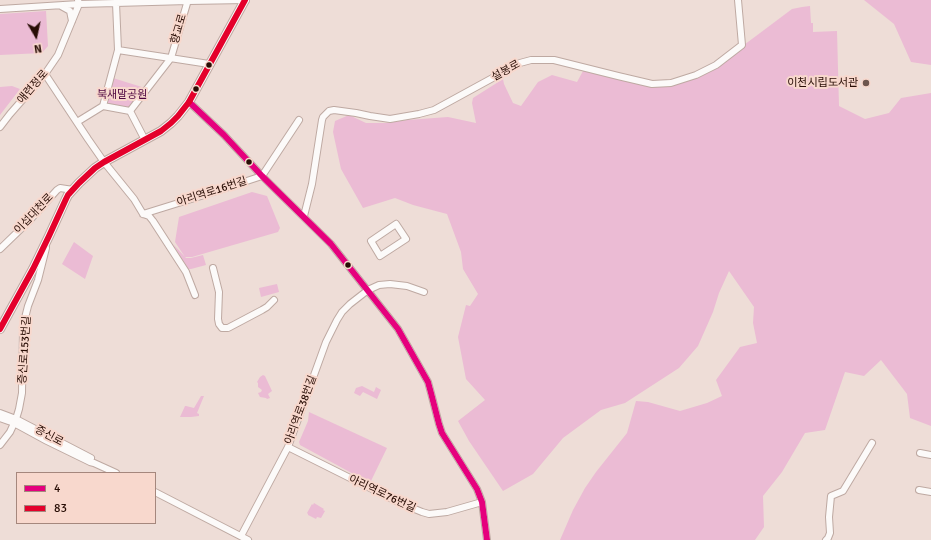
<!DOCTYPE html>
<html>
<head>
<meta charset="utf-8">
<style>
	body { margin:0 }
	#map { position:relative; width:931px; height:540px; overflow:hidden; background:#eeddd7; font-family:Signika,sans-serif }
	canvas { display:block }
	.legend { position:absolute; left:16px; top:472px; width:140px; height:52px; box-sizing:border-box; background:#f8d8cd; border:1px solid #a5877d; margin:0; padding:5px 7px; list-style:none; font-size:12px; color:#280d05 }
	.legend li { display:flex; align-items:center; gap:8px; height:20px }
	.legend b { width:20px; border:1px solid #a5877d }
	.north { position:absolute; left:16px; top:16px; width:40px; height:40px; -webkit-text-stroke:3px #f8d8cd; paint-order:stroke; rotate:171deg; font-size:11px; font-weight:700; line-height:16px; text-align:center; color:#280d05 }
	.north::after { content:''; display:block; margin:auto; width:14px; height:18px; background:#280d05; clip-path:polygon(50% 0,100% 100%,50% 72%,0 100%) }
</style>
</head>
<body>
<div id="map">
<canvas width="931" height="540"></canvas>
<ul class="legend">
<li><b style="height:5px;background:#e5007d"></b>4</li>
<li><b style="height:5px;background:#e4002b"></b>83</li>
</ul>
<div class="north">N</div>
</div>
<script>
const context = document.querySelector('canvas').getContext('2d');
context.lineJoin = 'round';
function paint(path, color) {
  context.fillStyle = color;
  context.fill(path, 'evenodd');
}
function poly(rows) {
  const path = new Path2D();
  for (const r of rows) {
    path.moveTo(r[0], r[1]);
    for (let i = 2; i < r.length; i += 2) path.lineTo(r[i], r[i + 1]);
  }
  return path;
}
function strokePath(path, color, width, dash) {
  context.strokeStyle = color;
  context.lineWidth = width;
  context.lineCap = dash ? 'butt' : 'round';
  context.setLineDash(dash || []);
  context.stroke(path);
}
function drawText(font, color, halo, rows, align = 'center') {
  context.font = font + ' Signika,"Noto Sans KR",sans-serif';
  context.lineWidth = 4;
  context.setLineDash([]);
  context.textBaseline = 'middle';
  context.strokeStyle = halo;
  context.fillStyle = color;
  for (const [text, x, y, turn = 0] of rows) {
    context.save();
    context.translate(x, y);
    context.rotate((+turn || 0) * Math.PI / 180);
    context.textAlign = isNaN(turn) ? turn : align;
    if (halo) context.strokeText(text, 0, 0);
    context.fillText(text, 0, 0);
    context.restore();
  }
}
paint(poly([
	[864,0,931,0,931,65,911,62,894,24],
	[810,6,811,23,813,23,813,32,837,31,839,106,865,119,889,113,901,98,931,93,931,426,910,418,907,394,881,360,864,376,845,372,825,430,805,433,782,472,763,496,764,527,755,540,560,540,573,510,585,488,596,472,627,433,636,401,648,402,680,411,707,403,722,396,716,380,740,347,757,343,753,323,754,307,729,271,719,293,713,312,698,346,679,368,625,403,601,410,563,438,533,474,503,491,469,441,458,421,485,400,466,379,458,337,466,305,470,306,478,294,463,269,461,252,447,214,413,205,395,198,363,208,341,169,333,132,335,121,349,115,366,123,387,123,407,120,448,117,476,123,472,103,473,98,503,79,504,84,513,103,521,106,538,82,552,75,577,82,583,71,658,81,680,81,717,65,756,36,792,9,802,7],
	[46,11,48,46,42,53,0,55,0,14],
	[113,78,145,88,130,110,107,104,106,103],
	[12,86,20,89,0,115,0,87],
	[252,192,267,196,280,228,278,232,192,257,185,257,175,242,179,217],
	[74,242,93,256,85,279,62,264],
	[173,244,186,258,191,258,203,255,206,265,191,269,188,269],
	[277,284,279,292,261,297,259,288],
	[263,375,265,376,272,391,268,394,270,398,267,399,266,398,260,397,258,393,261,392,262,390,258,387,258,383,257,382,260,377],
	[362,386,374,392,376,387,381,390,377,399,363,392,360,396,354,393,356,388],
	[201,396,204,396,197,413,199,414,199,416,191,417,180,417,185,406,186,406,194,408],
	[309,412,387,448,370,483,300,445,299,442,308,421],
	[314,503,324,509,323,510,325,511,321,518,317,517,316,519,308,515,308,514,307,513,312,504,313,505]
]), '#ebbbd4');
const minor = poly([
	[61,6,70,11,72,21],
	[0,9,79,4,188,1,246,0],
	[118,50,209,64],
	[45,74,88,139,104,162,134,199,143,214],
	[189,102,224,135,262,176,331,244,398,329,428,382,431,393,439,424,442,433,477,489,482,502,487,540],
	[103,106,130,111,145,140],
	[130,111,171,58,188,0],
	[77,122,103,106,118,50,116,3],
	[0,127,10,114,45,74,58,55,79,4,78,0],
	[143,214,201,196,262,176,299,120],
	[143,214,149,216,153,221,186,272,195,295],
	[304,216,312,184,322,120,323,117,329,111,334,110,356,113,370,116,390,119,419,114,434,110,520,63,531,60,554,60,618,76,652,84,671,83,696,75,716,65,742,45,738,0],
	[396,224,406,239,380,256,371,241,396,224],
	[0,249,29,221,57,190,60,188,73,190],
	[213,268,219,292,218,319,219,324,222,328,228,328,262,310,267,307,274,300],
	[0,413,16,419,91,458],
	[0,418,14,423,47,441,90,462,94,463,116,473],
	[0,445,10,432,16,419,19,409,22,393,23,331,25,318,28,306,38,280,46,248],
	[288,447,400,503,422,512,429,514,447,512,482,502],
	[920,453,931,455],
	[919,490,931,492],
	[155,492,248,540],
	[241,536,288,447,326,342,337,320,342,312,350,304,368,290,379,285,390,284,407,286,424,292],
	[826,540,828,538,830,533,829,517,831,496,843,491,872,443]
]);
const major = poly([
	[0,329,33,269,49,236,66,199,68,195,79,183,95,168,104,162,161,131,171,123,178,116,189,102,245,0]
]);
strokePath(minor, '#bea9a2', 8);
strokePath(major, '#bea9a2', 10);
strokePath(minor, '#fcfaf9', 6);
strokePath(major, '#fcfaf9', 8);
strokePath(poly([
	[189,102,224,135,262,176,331,244,398,329,428,382,431,393,439,424,442,433,477,489,482,502,487,540]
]), '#e5007d', 6);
strokePath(poly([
	[0,329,33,269,49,236,66,199,68,195,79,183,95,168,104,162,161,131,171,123,178,116,189,102,245,0]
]), '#e4002b', 6);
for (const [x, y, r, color] of [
	[209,65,3.5,"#280d05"],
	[866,83,4,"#6d564e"],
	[196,89,3.5,"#280d05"],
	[249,162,3.5,"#280d05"],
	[348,265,3.5,"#280d05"]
]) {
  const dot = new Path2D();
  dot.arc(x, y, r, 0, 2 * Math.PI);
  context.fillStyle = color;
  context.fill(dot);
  strokePath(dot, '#f8d8cd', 1.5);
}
drawText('11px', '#280d05', '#f8d8cd', [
	["향교로",179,29,-74],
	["설봉로",506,71,-29],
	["애련정로",33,87,-49],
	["아리역로16번길",212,192,-18],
	["이섭대천로",34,214,-46],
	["증신로153번길",25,350,-86],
	["아리역로38번길",301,410,-70],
	["증신로",49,436,28],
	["아리역로76번길",382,494,25]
]);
drawText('11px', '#280d05', '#f8d8cd', [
	["이천시립도서관",858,83]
], 'right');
drawText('11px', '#4e0640', '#f8d8cd', [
	["북새말공원",122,95]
]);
</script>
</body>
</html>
